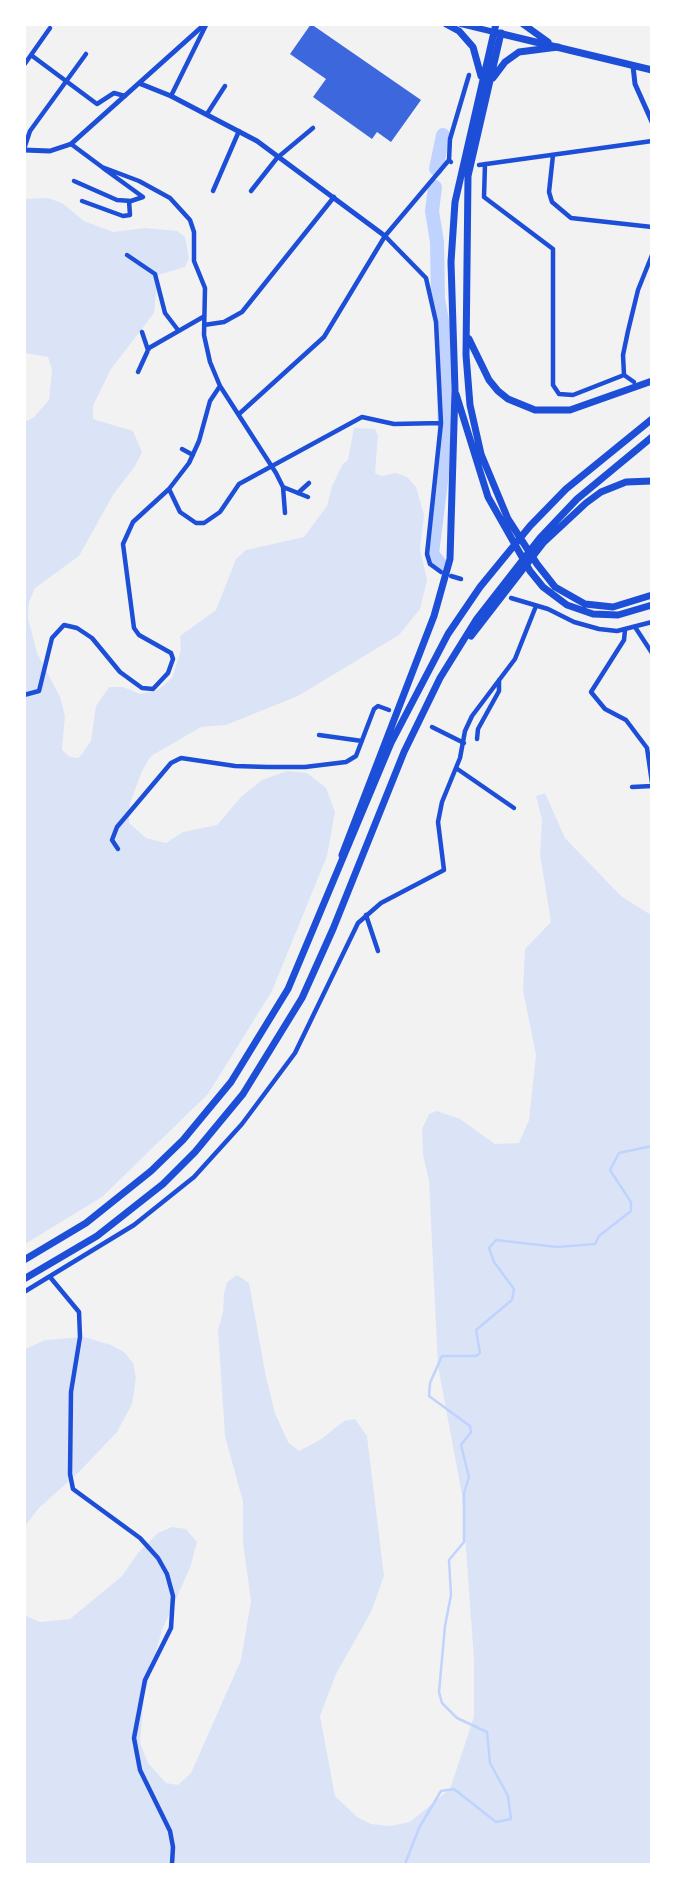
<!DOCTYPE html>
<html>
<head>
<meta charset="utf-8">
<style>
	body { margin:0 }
	#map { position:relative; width:676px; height:1889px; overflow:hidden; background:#f2f2f2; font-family:Overpass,sans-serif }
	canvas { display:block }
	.frame { position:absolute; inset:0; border:26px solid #fff; pointer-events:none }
</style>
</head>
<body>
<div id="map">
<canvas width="676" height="1889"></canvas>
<div class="frame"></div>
</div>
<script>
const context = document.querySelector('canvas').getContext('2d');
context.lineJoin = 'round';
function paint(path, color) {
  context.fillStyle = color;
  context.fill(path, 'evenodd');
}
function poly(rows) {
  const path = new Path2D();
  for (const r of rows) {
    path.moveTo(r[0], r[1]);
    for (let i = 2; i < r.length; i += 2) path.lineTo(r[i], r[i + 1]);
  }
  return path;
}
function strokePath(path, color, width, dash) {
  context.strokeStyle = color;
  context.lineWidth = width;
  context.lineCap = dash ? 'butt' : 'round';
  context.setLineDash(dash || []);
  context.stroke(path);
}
paint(poly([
	[48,198,62,203,84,221,113,232,145,228,177,231,185,237,189,258,185,267,158,275,154,313,111,369,93,406,93,419,133,431,142,452,135,466,113,495,79,556,35,588,29,602,28,618,37,653,60,697,65,716,62,750,70,757,78,758,82,754,91,741,96,706,109,687,123,687,140,694,158,690,172,678,181,650,180,636,216,610,236,559,246,550,304,537,327,506,332,486,343,464,348,460,354,428,375,429,378,436,375,473,382,476,396,473,407,477,416,487,424,515,420,549,427,580,420,609,399,635,298,696,226,725,201,727,151,756,142,771,130,803,129,823,146,838,166,843,183,832,217,825,242,796,262,780,287,771,307,773,326,788,335,812,327,856,272,991,208,1094,102,1197,25,1244,24,422,33,418,49,400,52,369,48,357,25,353,24,199],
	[545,793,565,838,621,896,651,915,651,1864,25,1864,24,1615,40,1622,70,1619,122,1576,138,1553,158,1533,172,1527,186,1529,197,1542,190,1568,162,1630,144,1697,140,1743,148,1763,166,1783,178,1785,191,1773,241,1660,251,1601,243,1542,243,1502,225,1436,218,1330,223,1312,224,1293,227,1282,237,1275,249,1283,266,1377,275,1413,288,1442,299,1451,320,1440,344,1421,355,1419,367,1436,384,1576,371,1612,336,1674,320,1716,335,1796,357,1817,371,1824,390,1826,410,1822,450,1789,474,1717,474,1659,462,1495,438,1366,429,1181,423,1155,422,1129,429,1114,437,1111,460,1119,495,1144,519,1143,529,1120,536,1055,523,991,525,949,551,922,540,854,542,820,536,796],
	[84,1337,111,1345,124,1352,133,1363,136,1378,132,1404,117,1432,79,1472,39,1508,25,1526,25,1349,45,1340]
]), '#dbe4f7');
strokePath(poly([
	[405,1864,419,1828,441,1791,454,1789,496,1822,511,1819,508,1796,490,1763,487,1732,457,1718,442,1703,439,1692,445,1626,451,1595,449,1560,464,1542,464,1493,469,1477,461,1445,471,1432,470,1426,429,1396,430,1383,442,1356,476,1356,480,1353,476,1330,512,1300,514,1289,494,1262,489,1248,496,1240,557,1247,595,1244,599,1236,631,1211,631,1202,610,1170,619,1153,652,1146]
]), '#bfd3fe', 2.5);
strokePath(poly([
	[436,169,443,135],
	[435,187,432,211,437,242,438,299,443,326,445,449,432,554,441,565]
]), '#bfd3fe', 14);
paint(poly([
	[311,24,421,100,391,142,377,132,372,139,313,97,326,79,290,54]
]), '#3d67dc');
strokePath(poly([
	[31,55,50,28],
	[24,65,31,55,97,104,114,93,125,96],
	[171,96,206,25],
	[207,114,225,86],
	[71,144,102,167,139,181,170,198,190,220,194,232,194,261,205,288,204,335,210,362,220,386,276,473,283,487,285,513],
	[24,149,30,131,86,54],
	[553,155,549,192,552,202,571,218,652,227],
	[449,160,450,139,469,75],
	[485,164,484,197,553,249,553,385,559,394,573,395,624,375,623,355,628,331,638,290,652,255],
	[479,165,652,141],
	[74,181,117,200,131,201,143,197,103,168],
	[213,191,239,131],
	[251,191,277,158,313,128],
	[82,201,123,216,130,215,129,201],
	[385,236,426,278,436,322,441,423,427,554,430,564,441,572],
	[127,255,155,274,165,313,178,330],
	[204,325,224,322,242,312,334,197],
	[142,332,148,350],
	[138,372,149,348,203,317],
	[624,375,634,382],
	[239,414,324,337,385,236,449,160,451,162],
	[182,449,193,455],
	[283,487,308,497],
	[169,489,180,512,196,523,204,523,220,512,239,484,362,417,394,424,441,423],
	[298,493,309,483],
	[451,576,461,579],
	[511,598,548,609,574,622,599,629,617,631,652,622],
	[635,627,652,653],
	[625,630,624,640,591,692,605,709,626,720,647,748,652,783],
	[24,695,39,691,52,638,64,625,77,628,92,638,120,672,142,688,153,689,168,673,173,659,171,653,139,635,134,628,123,544,133,522,169,489,189,463,199,441,210,401,220,386],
	[432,727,464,743],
	[319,735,362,741],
	[477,739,478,729,499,691,499,680],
	[456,768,514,808],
	[632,787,652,786],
	[118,849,112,840,117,827,171,763,181,758,235,766,267,767,305,767,346,762,356,756,374,709,378,706,389,710],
	[366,915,378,951],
	[50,1277,79,1312,80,1337,71,1392,70,1474,73,1489,140,1538,158,1558,167,1574,173,1596,171,1628,145,1680,134,1738,140,1770,170,1831,173,1847,172,1864],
	[24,1292,134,1225,194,1177,242,1124,295,1053,358,923,381,903,444,870,438,822,442,802,460,758,465,731,472,716,515,659,536,606]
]), '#1d4ed8', 4.5);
strokePath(poly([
	[633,66,635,84,652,122],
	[141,84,171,96,257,141,385,236],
	[24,150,50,151,71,144,205,24]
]), '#1d4ed8', 5);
strokePath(poly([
	[461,24,494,32]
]), '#1d4ed8', 6);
strokePath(poly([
	[496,24,494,32,652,70],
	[523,24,548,42]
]), '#1d4ed8', 7);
strokePath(poly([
	[446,24,459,31,473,47,481,76],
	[501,33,468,176,466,355,470,405,481,454,508,519,537,564,555,587,585,604,613,607,652,595],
	[493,78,505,62,519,52,558,47],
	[469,339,489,380,498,391,508,399,535,410,570,410,652,381],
	[456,394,488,497,530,571,543,587,567,605,593,614,618,615,652,605],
	[471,636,543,543,586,503,601,492,626,482,652,481],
	[342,855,434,616,450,559,455,390,451,262,455,202,494,32],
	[24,1260,86,1223,151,1171,183,1140,231,1082,288,989,391,743,448,634,480,587,530,526,566,489,652,419],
	[24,1279,97,1236,163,1184,195,1152,243,1094,302,998,333,929,404,752,440,678,476,620,540,538,577,499,652,437]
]), '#1d4ed8', 7);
</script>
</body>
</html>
